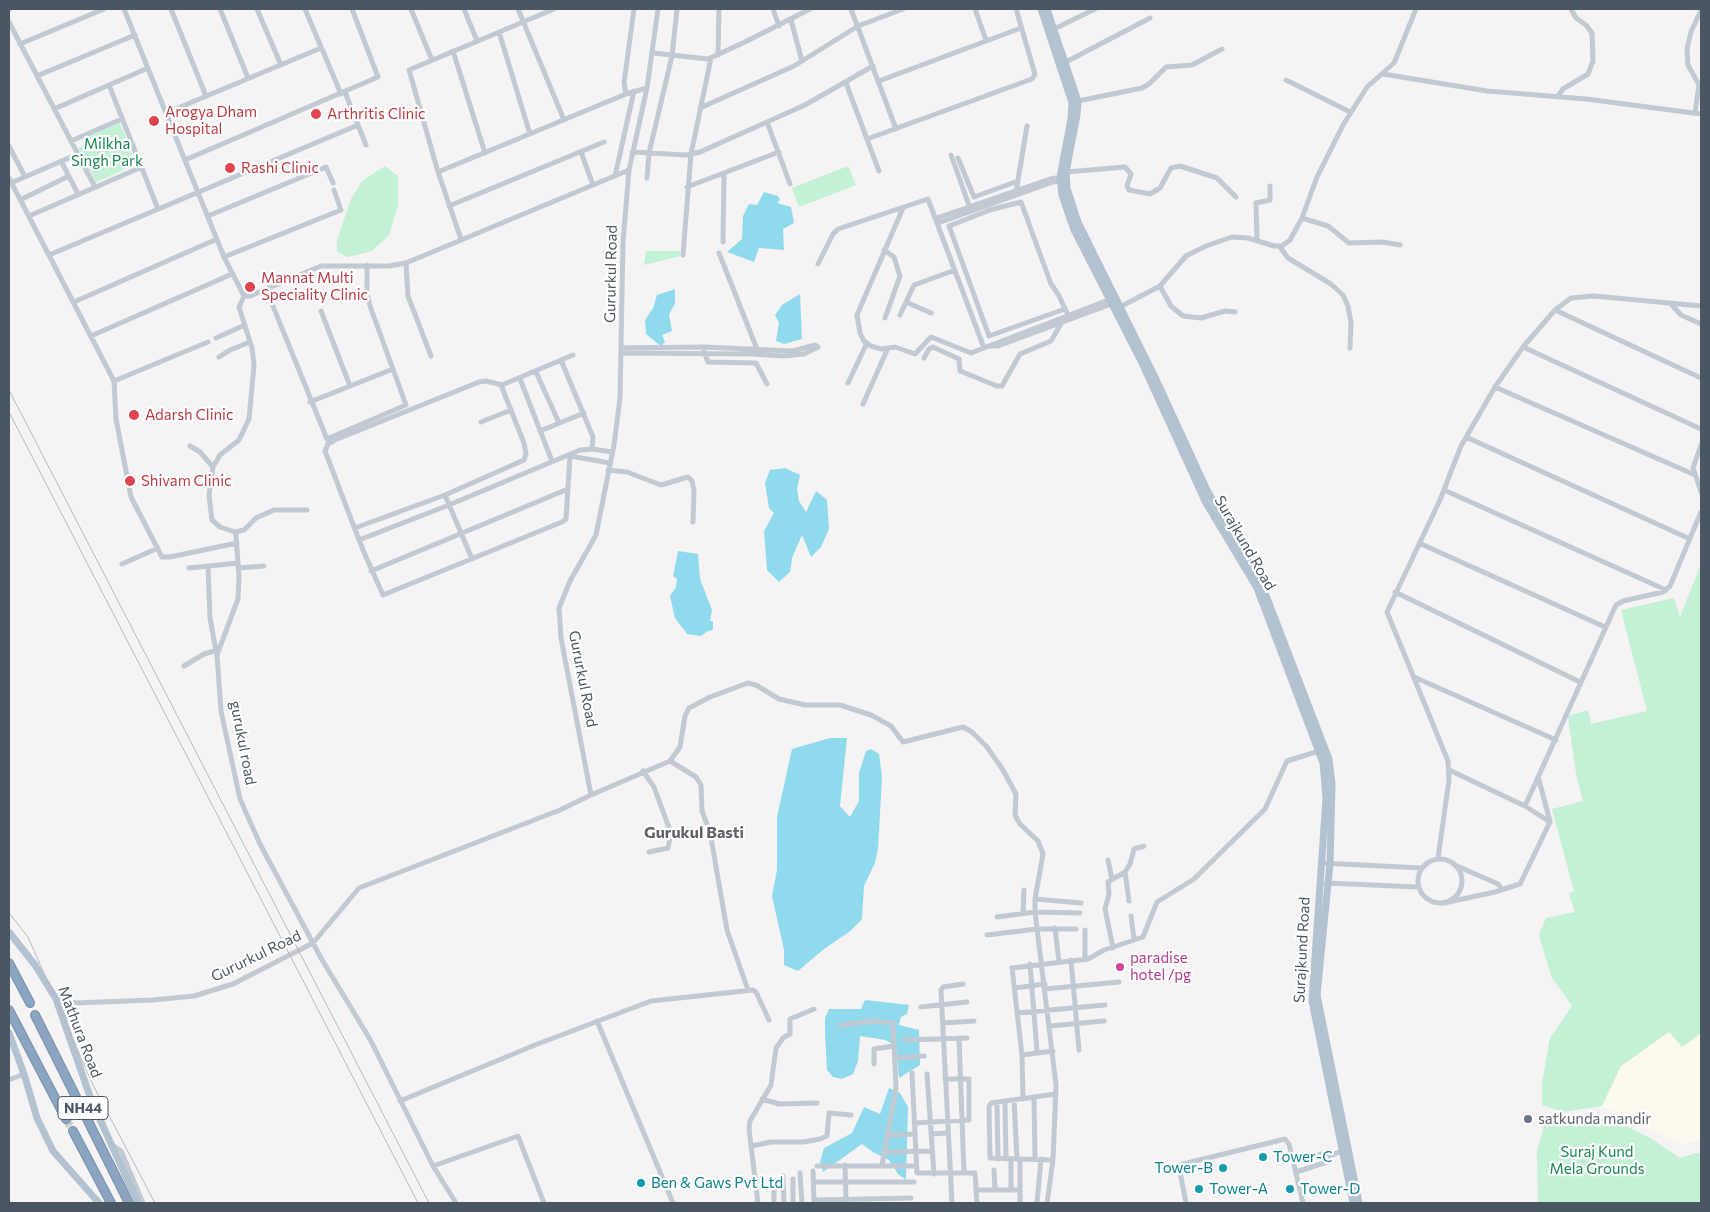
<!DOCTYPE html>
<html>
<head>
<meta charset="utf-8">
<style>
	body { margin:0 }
	#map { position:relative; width:1710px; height:1212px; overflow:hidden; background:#f5f3f3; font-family:Commissioner,sans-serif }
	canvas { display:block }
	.frame { position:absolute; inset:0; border:10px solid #4a5661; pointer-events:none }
</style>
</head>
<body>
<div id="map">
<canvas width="1710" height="1212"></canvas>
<div class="frame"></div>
</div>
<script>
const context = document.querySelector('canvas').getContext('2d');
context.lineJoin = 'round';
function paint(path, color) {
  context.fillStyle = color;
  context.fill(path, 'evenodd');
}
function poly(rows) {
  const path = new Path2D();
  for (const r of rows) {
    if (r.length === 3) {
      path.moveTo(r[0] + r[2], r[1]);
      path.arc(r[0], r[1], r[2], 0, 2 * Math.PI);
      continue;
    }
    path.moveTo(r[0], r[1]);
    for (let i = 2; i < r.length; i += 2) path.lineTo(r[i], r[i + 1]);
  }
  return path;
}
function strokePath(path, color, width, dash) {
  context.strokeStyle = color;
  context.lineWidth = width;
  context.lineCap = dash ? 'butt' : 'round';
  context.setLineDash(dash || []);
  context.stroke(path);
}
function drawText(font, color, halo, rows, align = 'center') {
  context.font = font + ' Commissioner,sans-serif';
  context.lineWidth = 4.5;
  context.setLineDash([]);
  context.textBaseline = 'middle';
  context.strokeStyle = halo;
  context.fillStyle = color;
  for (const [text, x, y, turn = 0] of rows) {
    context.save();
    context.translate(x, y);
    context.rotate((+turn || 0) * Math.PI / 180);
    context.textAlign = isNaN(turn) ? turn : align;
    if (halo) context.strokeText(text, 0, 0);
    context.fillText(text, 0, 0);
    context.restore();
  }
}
paint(poly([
	[1670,1031,1683,1047,1701,1033,1701,1144,1697,1141,1680,1144,1602,1106,1621,1066]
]), '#fdf9ef');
paint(poly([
	[120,123,134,160,128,163,130,167,96,182,78,148,86,144,84,138],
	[385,166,398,176,398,206,389,235,372,251,348,257,337,252,337,240,351,199,362,181],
	[848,166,856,185,799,207,792,188],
	[646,251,680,251,680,256,644,265],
	[1701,564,1701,1033,1682,1047,1669,1032,1621,1066,1602,1106,1563,1112,1542,1105,1542,1083,1550,1038,1572,1006,1551,976,1539,935,1546,918,1575,912,1569,894,1574,891,1552,809,1583,801,1576,774,1568,716,1588,710,1591,724,1647,711,1621,610,1674,598,1680,617],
	[1608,1117,1650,1138,1680,1158,1696,1153,1701,1154,1701,1203,1538,1203,1537,1151,1545,1122]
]), '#c3f1d5');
paint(poly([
	[764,192,778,196,780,200,777,203,791,207,794,223,783,229,784,250,759,248,754,262,727,252,742,239,743,216,749,204,757,205],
	[675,289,675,304,669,314,672,331,662,335,665,342,661,346,646,334,645,320,653,308,657,295],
	[800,294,802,339,784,344,776,341,779,323,775,315,782,305],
	[785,468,800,475,797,489,799,501,806,512,816,491,827,500,829,529,821,547,811,557,802,535,792,558,790,572,779,582,767,570,764,531,774,513,769,508,765,483,770,470],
	[678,551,698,554,700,579,712,610,710,621,713,621,713,630,708,631,701,636,687,634,675,618,670,596,676,587,677,579,673,576],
	[830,738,847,738,840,806,850,817,859,801,859,773,866,751,871,749,879,754,882,777,878,849,875,863,864,886,862,919,849,932,824,949,798,971,784,965,784,950,772,896,777,870,777,817,792,749],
	[865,1000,909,1005,907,1014,901,1017,899,1025,919,1030,920,1065,899,1078,896,1046,885,1040,860,1036,858,1061,853,1074,842,1079,833,1077,827,1070,825,1034,825,1018,829,1009,861,1009],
	[889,1088,900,1093,908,1107,906,1180,898,1174,889,1160,873,1152,862,1144,823,1172,820,1162,824,1148,852,1133,864,1107,880,1114]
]), '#90daee');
strokePath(poly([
	[66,1119,73,1131]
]), '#caccce', 8, [8, 4]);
const highway = poly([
	[9,963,30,1003],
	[9,1010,66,1119],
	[35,1015,129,1203],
	[73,1131,111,1203]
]);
strokePath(highway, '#7690ad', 10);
strokePath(poly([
	[9,9,10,9],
	[124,9,224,257,244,296,250,296,321,266,389,266,406,263,629,170],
	[171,9,206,96],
	[220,9,248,78],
	[257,9,281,65],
	[305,9,341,94],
	[411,9,432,60],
	[464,9,477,41],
	[518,9,564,120],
	[773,9,779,26],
	[851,9,896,129],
	[975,9,986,40],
	[791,20,802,61],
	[9,22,95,187],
	[1052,30,1095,9],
	[499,32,530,134],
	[20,44,104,9],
	[453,51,485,153],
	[653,53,708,59,745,42,810,9],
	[718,55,719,9],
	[1066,62,1150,18],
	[1383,74,1487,91,1586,99,1701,114],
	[37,76,135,35],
	[1286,80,1350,112],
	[879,81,1021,28],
	[846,83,879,171],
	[109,85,158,209],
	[345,92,366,145],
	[626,94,624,83,634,9],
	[1558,96,1563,89,1588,74,1593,61,1592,33,1586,25,1576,18,1571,9],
	[1078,101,1142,88,1149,84,1166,67,1192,65,1222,49],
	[700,108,794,66,858,26,903,9],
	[54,109,148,68],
	[166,113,321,48],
	[1695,113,1699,85,1688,65,1687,49,1691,32,1701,10],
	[767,122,790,184],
	[867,139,1032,79,1035,74,1016,9],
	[71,141,122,119],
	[9,146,25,177],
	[581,152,593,185],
	[632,152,686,155,700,152,805,105,873,66],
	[951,155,970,208],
	[958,158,974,197,1018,181],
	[185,160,378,77,352,9],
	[61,161,78,194],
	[438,172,626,94,647,88],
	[1066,172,1125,167,1131,174,1127,186,1129,190,1150,194,1160,188,1171,168,1180,166,1217,178,1236,197],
	[615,176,634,91],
	[9,178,114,381,116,419,131,497,162,557,170,557,237,543],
	[647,178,649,153,672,56,677,9],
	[11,183,78,154],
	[687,187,779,152],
	[1016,192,1027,126],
	[20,200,69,176],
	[449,206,604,142],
	[903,208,857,315,860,333,864,341,871,346,881,349,895,347,915,354,931,337,971,353,1111,299],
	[29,216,142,167],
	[208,216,326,167,333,183],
	[937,218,1050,179,1062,177],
	[1302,218,1328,226,1349,243,1383,242,1400,245],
	[938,223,1053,182,1063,181],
	[461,239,438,172,409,70,554,9],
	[1257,241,1256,203,1270,200,1270,186],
	[723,242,724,174],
	[1279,246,1288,258,1331,284,1343,295,1348,306,1351,323,1350,348],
	[884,250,894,257,900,276,885,318],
	[719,253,757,349],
	[49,255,358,125],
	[683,255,691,154,711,58],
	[224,257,341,210,334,190],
	[406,263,408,296,431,356],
	[818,264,833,234,838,229,928,199,984,348],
	[1160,286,1171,306,1183,316,1201,318,1225,311,1235,312],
	[266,289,327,439,406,405,370,306,367,294,367,265],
	[244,296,239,307,252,348,254,365,249,419,239,440,220,455,213,467,209,495,212,520,220,527,235,532,236,536,239,576,238,599,217,655,221,711,240,799,260,844,321,958,371,1041,433,1166,456,1203],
	[74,302,217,239],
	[906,302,931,313],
	[1671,304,1681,315,1701,324],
	[1120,307,1160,286,1186,256,1206,246,1232,237,1248,238,1274,246,1282,246,1290,240,1302,218,1317,177,1343,125,1367,87,1394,63,1416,9],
	[1065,309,989,336,949,226,990,210,1021,202,1051,284,1058,294,1070,319],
	[1555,310,1701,378],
	[321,311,350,386],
	[900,315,914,285,955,270],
	[91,336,232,274],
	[216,338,245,325],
	[990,346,998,346,1114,303],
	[1523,347,1701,429],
	[704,352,708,362,756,363,767,384],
	[622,353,752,354,783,356,804,354,818,347,815,345,793,351,703,347,622,348],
	[219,357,230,350,250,342],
	[924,358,929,349,933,347,959,359,960,371,997,386,1002,386,1020,354,1051,341,1062,322],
	[561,360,593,437,592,449],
	[536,372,559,423],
	[520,379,552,461],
	[114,381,208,342],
	[848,383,867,343],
	[1495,387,1695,475],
	[310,402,393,369],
	[863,404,888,348],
	[481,422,511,410],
	[540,431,584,413],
	[1466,437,1690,539],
	[1701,445,1693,468,1701,492],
	[190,446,200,452,213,467],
	[570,456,566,519,562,522,383,595,363,550,325,451,328,444,335,440,479,382,486,381,502,385,573,355],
	[570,456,610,463],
	[608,470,627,472,661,485,688,477,692,481,694,490,693,522],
	[1444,490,1666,590],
	[445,495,472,559],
	[355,528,445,495,524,460,526,454,524,443,501,385],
	[235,532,244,530,256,518,274,510,307,510],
	[359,540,449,505,580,450,592,449,612,452],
	[1419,543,1605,627],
	[122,564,158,548],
	[208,566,210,618,216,651],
	[189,568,238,563],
	[239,568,264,566],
	[371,571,568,489],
	[1395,592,1580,682],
	[184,666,204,654,218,650],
	[1414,677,1556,740],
	[670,761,696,777,701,785,702,811,710,832,727,930,748,990],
	[643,771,654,787,671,833,668,848,649,852],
	[1539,780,1550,822],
	[591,795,670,761,680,747,685,716,689,708,710,697,748,683,756,685,779,699,805,705,840,705,871,715,891,726,903,742,963,727,972,732,987,747,1003,770,1016,794,1015,815,1020,824,1038,841,1043,854,1035,899,1035,912,1056,1085,1053,1160,1047,1203],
	[1525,806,1616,605,1623,601,1663,592,1670,586,1701,512],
	[1438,858,1449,780,1448,761,1387,612,1440,500,1461,446,1495,387,1523,347,1555,310,1571,298,1594,296,1701,306],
	[1440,881,22],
	[1108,860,1112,879],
	[1322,863,1421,868],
	[1457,866,1498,884,1502,889],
	[1125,872,1129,901],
	[1326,883,1418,887],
	[1035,899,1081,903],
	[1444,903,1495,892,1520,884,1550,822,1525,806,1449,770],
	[1023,913,1024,890],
	[1131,916,1134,939],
	[997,917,1035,912,1080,913],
	[1055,928,1059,962],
	[987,935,1037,929,1076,929],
	[1113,948,1105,909,1109,894,1108,882,1125,872,1130,864,1134,849,1144,846],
	[1071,960,1079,1050],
	[1085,960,1085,930],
	[1030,964,1037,1051],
	[1014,988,1045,984],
	[1045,989,1119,982],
	[56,999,75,1003,153,1000,194,996,233,984,313,943,359,888,560,810,591,795,561,638,559,608,570,581,596,535,614,445,620,398,623,242,629,170,647,88,658,9],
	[921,1007,967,1002],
	[1017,1013,1105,1005],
	[64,1019,75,1003],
	[597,1021,673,1203],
	[943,1023,974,1021],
	[841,1025,875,1021,893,1023,896,1088,882,1165],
	[1050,1026,1104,1021],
	[959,1038,964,1173],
	[905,1040,967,1038],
	[1022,1055,1053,1051],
	[895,1058,924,1056],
	[874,1064,874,1049,894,1046],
	[912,1073,917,1173,975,1173,977,1203],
	[927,1074,934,1174],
	[9,1080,24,1074],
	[1034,1098,1035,1159],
	[762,1099,779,1104,817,1103],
	[1023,1099,1022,1055,1012,968,1088,959,1104,950,1143,937,1157,902,1194,879,1265,809,1287,761,1319,751],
	[1014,1100,1017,1159],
	[400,1101,535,1045,651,1001,753,990,756,992,769,1020],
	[1005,1101,1006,1159],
	[997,1103,998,1159],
	[914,1123,969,1120,969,1079,945,1079],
	[931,1134,947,1133],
	[887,1135,915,1134],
	[112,1145,121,1151,143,1203],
	[752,1146,771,1142,804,1142,820,1139,827,1136,829,1113,851,1115],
	[884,1152,931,1151],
	[1020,1159,1020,1203],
	[1053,1160,990,1158,989,1107,991,1103,1056,1094],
	[1294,1161,1327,1153,1331,1156],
	[845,1165,846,1203],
	[433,1166,518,1136,544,1203],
	[817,1166,916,1166],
	[994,1170,995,1190],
	[813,1171,814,1203],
	[1296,1172,1330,1161,1331,1156,1345,1149],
	[800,1173,802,1203],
	[783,1176,784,1203],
	[793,1179,793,1203],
	[814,1182,914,1182],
	[774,1187,774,1203],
	[977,1190,1020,1190],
	[1011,1190,1011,1159],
	[814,1200,911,1198],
	[758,1203,749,1129,750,1121,771,1085,776,1048,783,1038,790,1034,790,1019,814,1009],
	[952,1203,941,990,943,987,963,984],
	[1037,1203,1041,1159],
	[1186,1203,1180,1172,1183,1164,1285,1139,1289,1144,1303,1203]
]), '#c1cad2', 5);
strokePath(poly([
	[1041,9,1072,103,1071,119,1060,177,1062,195,1074,230,1142,363,1206,503,1257,588,1323,763,1326,798,1312,1001,1353,1203],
	[1047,9,1078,101,1077,115,1066,172,1067,188,1078,222,1155,377,1207,490,1262,585,1329,759,1332,784,1330,864,1317,995,1359,1203],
	[9,932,35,965,56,999,92,1102,138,1203],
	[9,1033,24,1074,37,1118,53,1151,99,1203]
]), '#b3c2d1', 7);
strokePath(highway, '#8ba5c1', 8);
strokePath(poly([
	[9,390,429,1203],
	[9,412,418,1203],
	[9,913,28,937,93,1085,155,1203]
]), '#b5b8bd', 1);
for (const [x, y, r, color] of [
	[316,114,6,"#e0444e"],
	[154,121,6,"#e0444e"],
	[230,168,6,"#e0444e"],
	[250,287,6,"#e0444e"],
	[134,415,6,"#e0444e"],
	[130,481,6,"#e0444e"],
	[1120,967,5,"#d1479c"],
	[1528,1119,5,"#6b7280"],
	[1263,1157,5,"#0f9aa8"],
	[1223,1168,5,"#0f9aa8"],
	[641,1183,5,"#0f9aa8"],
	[1199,1189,5,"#0f9aa8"],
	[1290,1189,5,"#0f9aa8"]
]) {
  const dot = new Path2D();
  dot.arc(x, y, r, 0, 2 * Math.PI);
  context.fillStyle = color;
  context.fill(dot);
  strokePath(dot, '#fff', 2);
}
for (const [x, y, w] of [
	[83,1108,50]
]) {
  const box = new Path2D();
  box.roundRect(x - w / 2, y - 11.5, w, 23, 4);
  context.fillStyle = '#fff';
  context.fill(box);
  strokePath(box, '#4a5661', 1);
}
drawText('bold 14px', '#4a5661', null, [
	["NH44",83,1108]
]);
drawText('15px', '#be3a42', '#fff', [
	["Arogya Dham",165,112],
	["Hospital",165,129],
	["Arthritis Clinic",327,114],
	["Rashi Clinic",241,168],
	["Mannat Multi",261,278],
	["Speciality Clinic",261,295],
	["Adarsh Clinic",145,415],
	["Shivam Clinic",141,481]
], 'left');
drawText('15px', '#17864f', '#fff', [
	["Milkha",107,144],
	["Singh Park",107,161],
	["Suraj Kund",1597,1152],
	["Mela Grounds",1597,1169]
]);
drawText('15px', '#4a5661', '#fff', [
	["Gururkul Road",611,274,-89],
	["Surajkund Road",1245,543,60],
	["Gururkul Road",583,679,79],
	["gurukul road",243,743,79],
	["Surajkund Road",1302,950,-87],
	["Gururkul Road",256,956,-26],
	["Mathura Road",80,1032,69]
]);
drawText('15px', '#b23c85', '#fff', [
	["paradise",1130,958],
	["hotel /pg",1130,975]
], 'left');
drawText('15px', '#5b616d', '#fff', [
	["satkunda mandir",1538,1119]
], 'left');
drawText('15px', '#0d838f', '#fff', [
	["Tower-C",1273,1157],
	["Tower-B",1213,1168,"right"],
	["Ben & Gaws Pvt Ltd",651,1183],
	["Tower-A",1209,1189],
	["Tower-D",1300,1189]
], 'left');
drawText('bold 16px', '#5f6368', '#fff', [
	["Gurukul Basti",694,833]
]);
</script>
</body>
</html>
